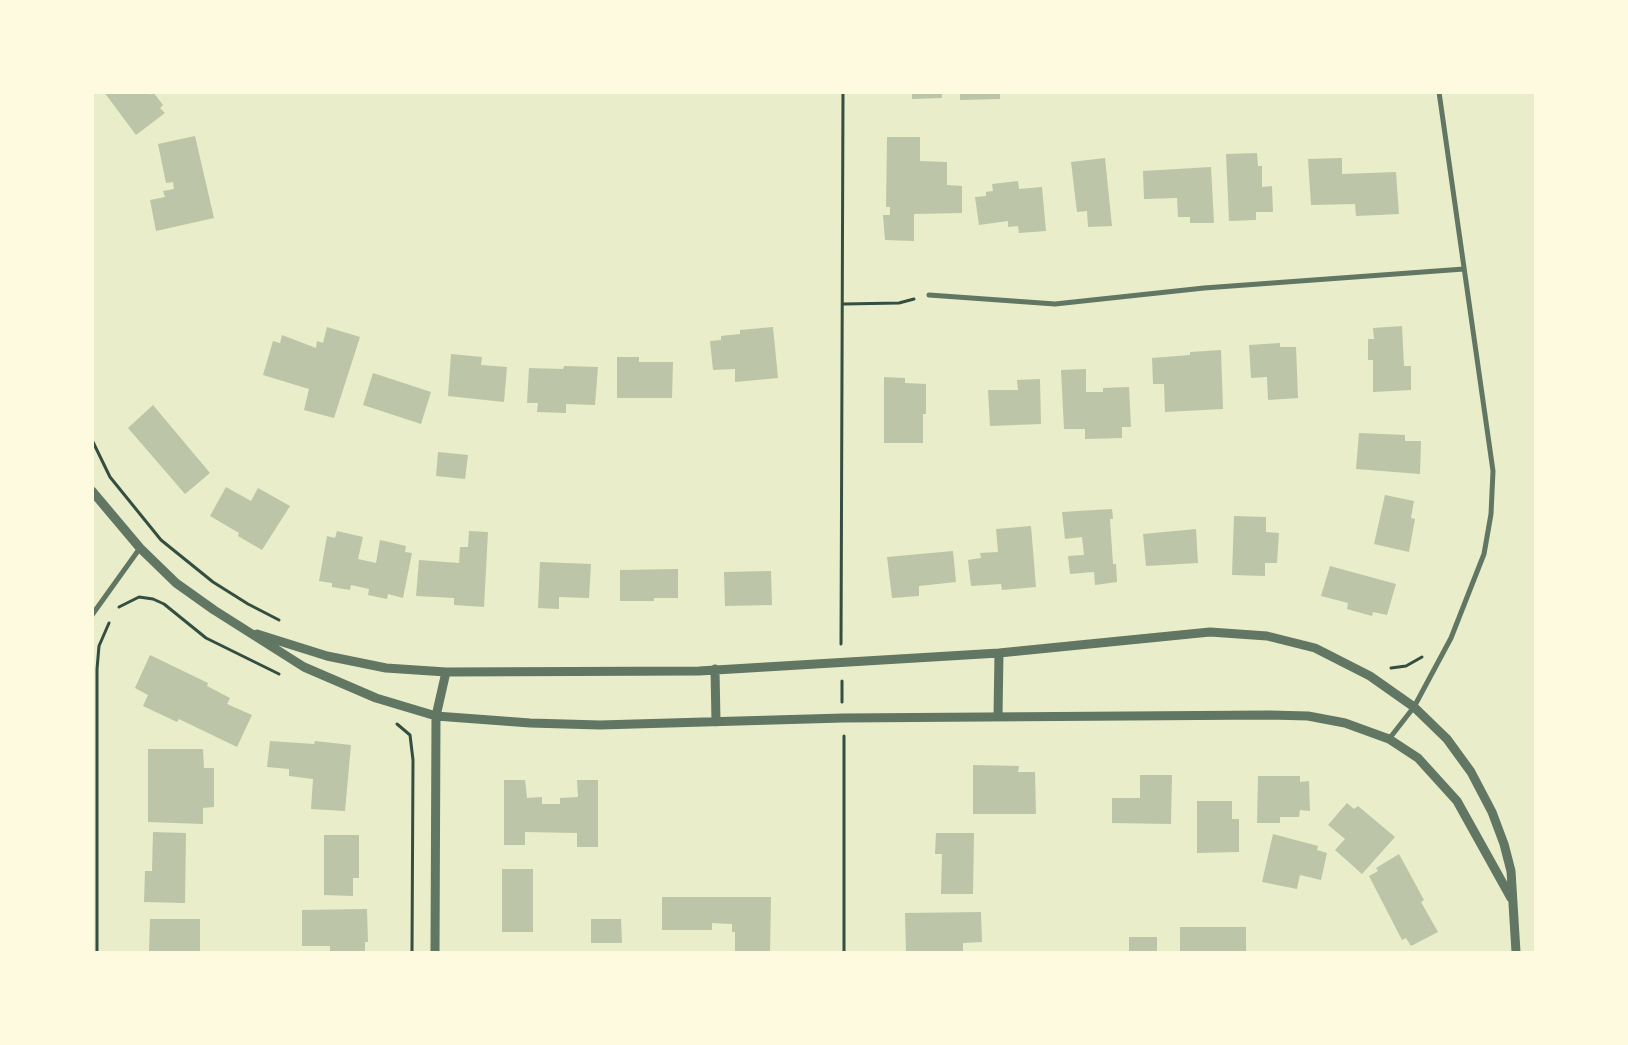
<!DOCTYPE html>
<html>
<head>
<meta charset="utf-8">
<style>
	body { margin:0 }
	#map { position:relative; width:1628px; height:1045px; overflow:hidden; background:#e9edc9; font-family:Figtree,sans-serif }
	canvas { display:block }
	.frame { position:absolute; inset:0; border:94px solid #fefae0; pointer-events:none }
</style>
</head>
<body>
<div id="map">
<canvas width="1628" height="1045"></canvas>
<div class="frame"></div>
</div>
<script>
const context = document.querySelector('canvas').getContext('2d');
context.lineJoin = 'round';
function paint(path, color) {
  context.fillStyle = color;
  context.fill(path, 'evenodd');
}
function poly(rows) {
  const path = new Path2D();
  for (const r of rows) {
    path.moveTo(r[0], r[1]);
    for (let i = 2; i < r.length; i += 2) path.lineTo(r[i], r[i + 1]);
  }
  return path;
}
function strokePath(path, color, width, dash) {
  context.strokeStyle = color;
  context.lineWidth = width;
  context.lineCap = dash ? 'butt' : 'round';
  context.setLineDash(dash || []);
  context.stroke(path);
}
paint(poly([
	[104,92,148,92,150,95,153,92,163,105,160,108,165,113,136,135],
	[912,92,942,92,942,98,912,99],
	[960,92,1000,92,1000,99,960,100],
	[195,136,214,218,156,231,150,200,165,197,163,191,174,189,173,182,166,183,158,144],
	[887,137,920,137,920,161,947,162,947,185,962,186,962,213,914,214,914,241,885,240,883,215,890,215,890,207,886,207],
	[1257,153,1258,166,1262,166,1262,187,1272,186,1273,212,1256,212,1256,220,1229,221,1226,154],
	[1105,158,1112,226,1088,227,1087,211,1077,212,1071,162],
	[1342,158,1342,174,1396,172,1399,214,1356,216,1355,204,1311,205,1308,159],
	[1211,167,1214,223,1190,223,1190,217,1178,217,1177,198,1144,199,1143,171],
	[1018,181,1019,189,1042,187,1046,231,1019,233,1018,226,1008,227,1008,221,979,225,975,197,986,196,986,192,993,191,992,184],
	[1402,326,1404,366,1411,366,1411,390,1373,392,1373,360,1368,360,1368,339,1374,339,1373,328],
	[327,327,360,337,334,418,304,410,309,389,263,375,273,341,280,343,282,335,316,348,317,341,323,343],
	[773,327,778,378,735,382,735,369,713,370,710,341,721,340,721,336,740,334,740,330],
	[1280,343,1280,347,1296,347,1298,398,1268,400,1267,377,1251,378,1249,345],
	[1221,350,1223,409,1165,412,1164,384,1153,384,1152,358,1190,355,1190,352],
	[451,354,482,357,481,365,507,367,504,402,448,396],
	[617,357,639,357,639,362,673,362,672,398,617,398],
	[564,366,598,367,595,405,566,404,566,413,537,412,538,403,527,403,529,368,563,369],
	[1086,369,1086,392,1103,392,1103,388,1129,387,1131,427,1122,427,1122,438,1085,439,1085,429,1064,429,1061,370],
	[373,373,431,392,421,424,363,405],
	[884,377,905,378,905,383,926,384,926,414,923,414,923,443,884,443],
	[1040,379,1041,424,990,426,988,390,1018,390,1017,380],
	[153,405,210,473,185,494,128,428],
	[1359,433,1405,435,1405,441,1421,441,1420,474,1356,469],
	[438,452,468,455,465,479,436,476],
	[226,487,251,501,258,488,290,506,262,550,238,536,239,533,210,516],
	[1385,495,1414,501,1411,518,1415,519,1409,552,1374,544],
	[1112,509,1113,519,1110,519,1113,564,1116,564,1117,582,1095,585,1094,572,1070,574,1068,556,1084,555,1082,537,1065,539,1062,512],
	[1234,516,1266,517,1266,532,1279,533,1277,563,1265,563,1265,576,1232,575],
	[1031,526,1036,587,1002,590,1001,584,971,586,968,560,981,558,980,553,998,552,996,529],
	[1196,529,1198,563,1146,566,1143,534],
	[337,531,363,537,358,559,376,563,380,540,406,546,405,552,412,553,403,598,388,594,387,599,368,595,369,589,351,585,350,590,332,587,332,583,319,581,327,536,335,538],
	[469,531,488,532,484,607,454,605,454,598,416,596,419,560,459,563,460,547,468,547],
	[953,551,956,582,919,586,919,596,892,598,887,557],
	[540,562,591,564,589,598,559,597,559,609,538,608],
	[1330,566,1396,584,1387,615,1373,612,1372,616,1347,609,1348,603,1321,596],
	[678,569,678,598,654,598,654,601,620,601,620,570],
	[771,571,772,605,725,606,724,572],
	[150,655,208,683,207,686,230,698,227,704,252,715,237,747,179,719,177,722,143,706,148,695,135,688],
	[270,741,314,744,315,741,351,745,345,811,311,809,313,779,289,776,289,769,267,767],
	[148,749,203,749,204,768,214,768,214,807,203,808,203,824,148,822],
	[973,765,1019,766,1018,772,1035,772,1036,814,973,814],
	[1140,775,1172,775,1171,824,1112,823,1112,798,1140,798],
	[1258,776,1300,776,1300,782,1309,781,1310,811,1300,810,1299,817,1280,817,1280,823,1257,823],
	[504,780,525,780,527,798,542,797,542,804,560,804,560,798,578,797,577,780,598,780,598,847,577,847,577,833,525,832,525,845,504,845],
	[1197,801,1232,801,1232,819,1239,819,1239,852,1197,853],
	[1347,803,1354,809,1358,806,1395,837,1362,874,1335,850,1345,839,1328,825],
	[153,832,186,833,185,903,144,902,145,871,152,871],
	[936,833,974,833,973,894,941,894,942,854,935,854],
	[1273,834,1318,846,1317,850,1327,853,1321,880,1300,875,1297,889,1262,882],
	[324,835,359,835,359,878,353,878,353,896,324,895],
	[1399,854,1424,900,1421,902,1438,932,1411,946,1406,938,1402,940,1369,876,1378,871,1376,868],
	[502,869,533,869,533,932,502,932],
	[662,897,771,897,770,952,735,952,735,932,732,932,732,924,712,923,712,930,662,930],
	[367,909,368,942,365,942,365,952,330,952,330,946,302,946,302,910],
	[981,912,982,942,963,943,963,952,906,952,905,913],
	[150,919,200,919,200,952,149,952],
	[591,919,621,919,622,943,591,943],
	[1180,927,1246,927,1246,952,1180,952],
	[1129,937,1157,937,1157,952,1129,952]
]), '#bcc5a7');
strokePath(poly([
	[843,304,899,303,914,299],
	[92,440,110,477,161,540,213,582,248,604,279,620],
	[119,607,139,597,153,599,164,604,206,638,279,674],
	[841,644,843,92],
	[1391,668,1406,666,1422,657],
	[842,681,842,702],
	[397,724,410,735,413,760,412,952],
	[844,736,844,952],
	[97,952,97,669,99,646,109,623]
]), '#344e41', 3);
strokePath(poly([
	[929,295,1055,304,1204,288,1464,269],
	[92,615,140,548],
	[1389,739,1414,707,1451,638,1484,554,1491,514,1493,471,1439,92]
]), '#617663', 5);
strokePath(poly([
	[92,491,140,548,176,583,214,610,304,667,376,698,436,716,530,723,600,725,843,718,1270,715,1308,716,1345,723,1389,739,1418,758,1457,801,1511,898],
	[257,634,327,656,386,668,446,672,699,671,999,653,1210,632,1267,636,1315,648,1370,676,1414,707,1447,739,1471,772,1492,812,1504,844,1511,871,1516,952],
	[715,669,716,722],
	[998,716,999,653],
	[435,952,436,716,446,672]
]), '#617663', 9);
</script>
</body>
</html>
